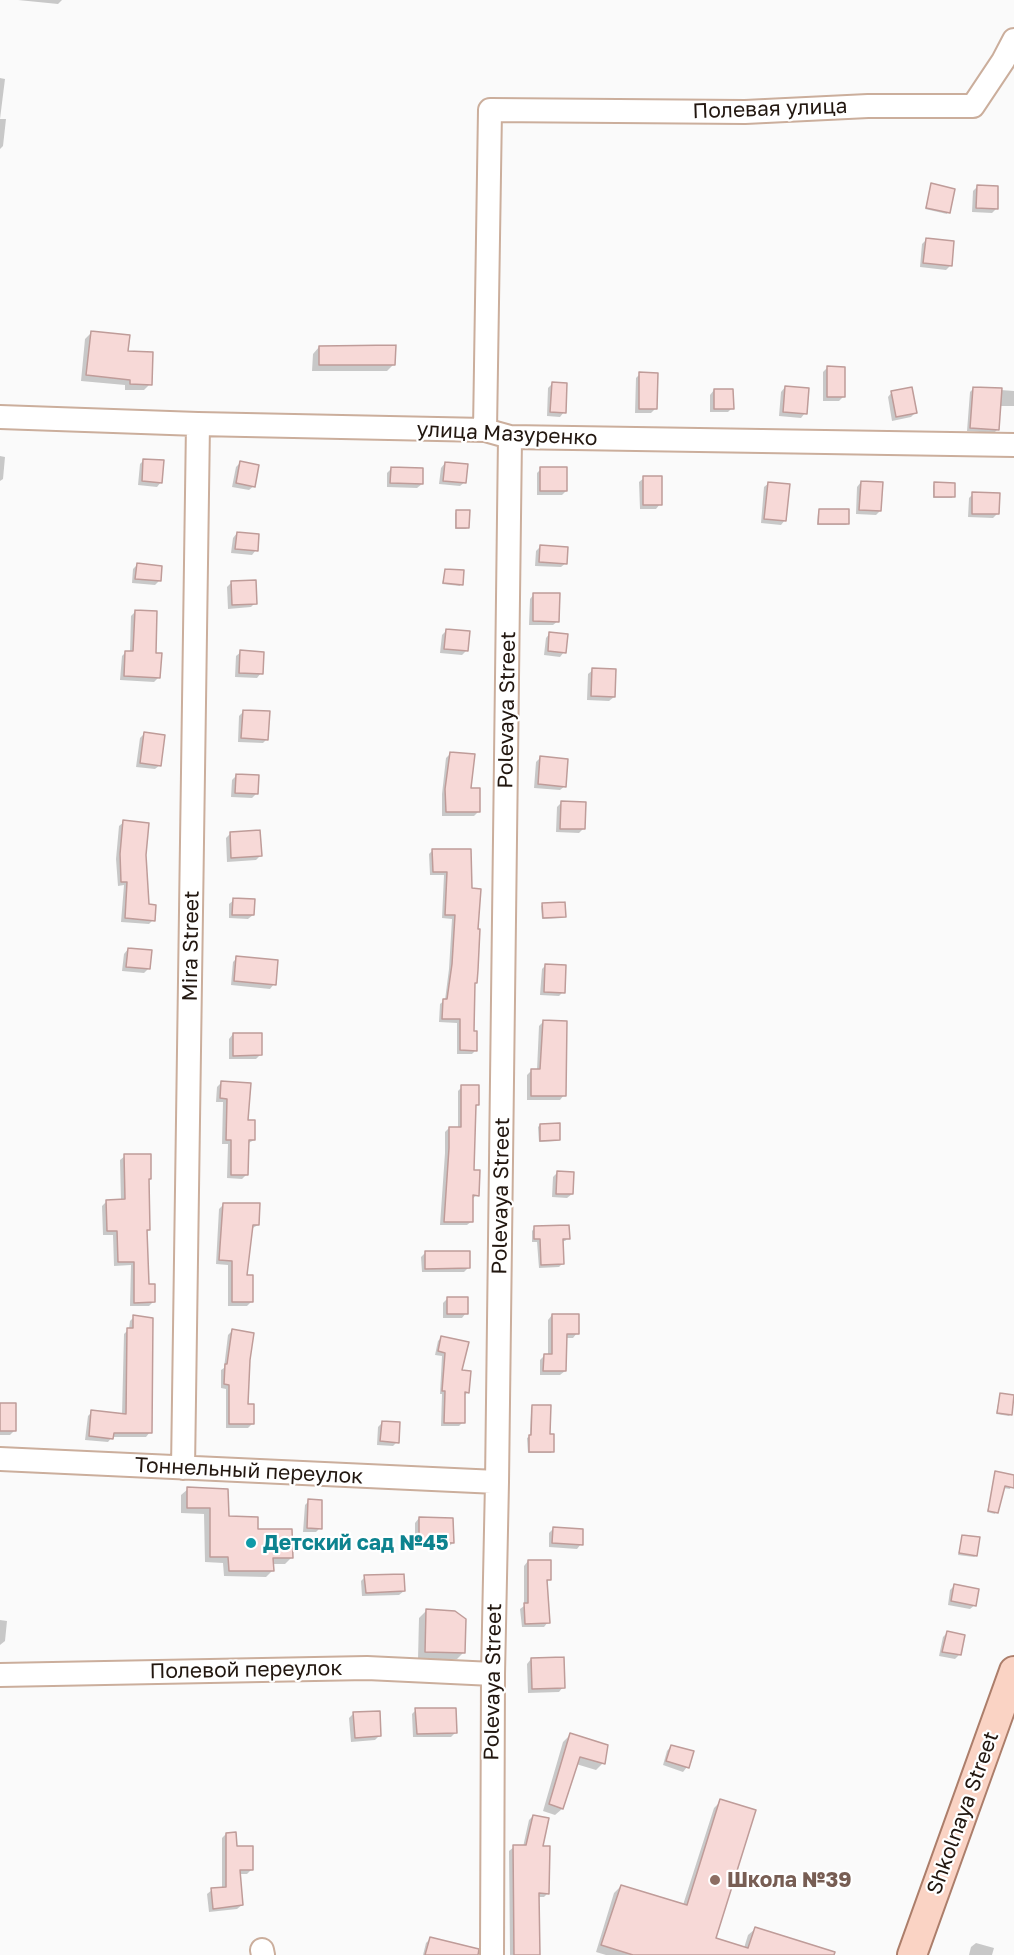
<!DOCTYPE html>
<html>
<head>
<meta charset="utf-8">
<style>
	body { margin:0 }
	canvas { display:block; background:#fafafa }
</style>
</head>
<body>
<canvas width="1014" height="1955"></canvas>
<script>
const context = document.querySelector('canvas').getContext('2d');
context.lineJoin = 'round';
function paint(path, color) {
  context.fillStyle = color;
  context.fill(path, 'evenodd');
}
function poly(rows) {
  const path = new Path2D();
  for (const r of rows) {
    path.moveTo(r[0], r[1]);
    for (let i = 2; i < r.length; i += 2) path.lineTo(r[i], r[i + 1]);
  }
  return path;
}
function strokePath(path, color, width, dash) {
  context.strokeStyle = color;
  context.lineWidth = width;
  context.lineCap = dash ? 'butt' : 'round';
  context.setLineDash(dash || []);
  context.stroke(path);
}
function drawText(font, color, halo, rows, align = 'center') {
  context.font = font + ' "Golos Text",sans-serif';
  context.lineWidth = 4.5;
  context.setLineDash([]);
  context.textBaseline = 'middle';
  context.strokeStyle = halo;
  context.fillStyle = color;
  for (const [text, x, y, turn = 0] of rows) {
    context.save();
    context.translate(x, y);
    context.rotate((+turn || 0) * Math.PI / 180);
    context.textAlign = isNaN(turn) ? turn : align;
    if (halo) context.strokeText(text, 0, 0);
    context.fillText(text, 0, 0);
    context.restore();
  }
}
paint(poly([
	[18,0,62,0,58,4],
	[0,78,5,79,0,119,6,119,3,146,0,149],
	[932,185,948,212,947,214,925,209],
	[977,187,997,208,992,213,972,212,973,191],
	[927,239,950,266,946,270,920,267,922,244],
	[91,333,126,353,150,384,144,390,125,390,125,385,81,381,85,339],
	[319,347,394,364,387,371,312,371,313,354],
	[827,368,843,397,839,401,823,401,823,372],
	[640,374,656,408,651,413,635,413,636,378],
	[552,384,564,412,560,417,547,416,548,388],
	[785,387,805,413,801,418,779,416,781,392],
	[974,388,1014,391,1014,406,1000,406,998,429,994,433,967,431,970,392],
	[714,390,732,408,728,412,710,412,710,395],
	[892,392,915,413,911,417,892,421,888,397],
	[0,456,5,457,3,479,0,481],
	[144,460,161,482,157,487,138,485,140,464],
	[240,463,254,486,249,490,232,487,236,467],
	[445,463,465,482,460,486,439,484,441,468],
	[391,469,422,484,417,488,387,487,387,473],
	[541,469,566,491,562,495,537,495,537,473],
	[644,478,660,504,656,509,640,509,639,482],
	[861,482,880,511,876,515,856,514,857,487],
	[769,483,785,520,781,525,761,523,764,487],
	[934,484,953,496,952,498,933,498,933,486],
	[973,494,998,513,993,518,968,517,969,498],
	[819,510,848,523,846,525,817,525,818,512],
	[457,512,468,527,466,529,455,529,455,513],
	[237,533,256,550,252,555,231,553,233,538],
	[540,547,566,563,561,567,535,566,536,551],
	[137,565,159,581,155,585,132,583,133,569],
	[445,571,461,584,460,586,442,584],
	[231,583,255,603,251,607,228,609,227,587],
	[534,594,558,621,553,625,529,625,530,599],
	[135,612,154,654,159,677,154,682,120,680,122,656,126,652,130,652,131,616],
	[446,631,467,650,462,655,440,653,442,635],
	[550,633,564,652,560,657,544,655,546,638],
	[241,652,261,673,257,678,235,677,236,656],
	[593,670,614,697,609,701,587,700,588,674],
	[243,712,267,739,263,743,238,742,239,716],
	[144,734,160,765,155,769,136,767,140,738],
	[451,753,470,790,479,811,474,816,442,816,442,794,446,758],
	[540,758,565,786,560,790,534,788,536,762],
	[236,776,257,793,252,798,231,797,232,780],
	[561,803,583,829,579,833,556,832,557,807],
	[124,822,144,855,147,906,153,920,149,924,121,922,124,885,118,886,116,859,119,826],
	[230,834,261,855,256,860,227,862,226,838],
	[433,850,470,889,475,983,474,984,472,1032,476,1050,472,1054,457,1054,457,1023,439,1022,440,1004,445,1000,449,969,452,919,442,918,444,875,430,875,429,854],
	[234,900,253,915,248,919,229,918,229,904],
	[543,904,564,916,562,918,542,919,541,906],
	[128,949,149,968,144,973,122,971,124,954],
	[237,958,274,984,270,989,231,985,233,962],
	[546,965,563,992,559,996,540,995,542,969],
	[543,1022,564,1095,560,1100,527,1100,527,1075,532,1070,537,1070,539,1026],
	[233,1034,260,1055,256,1059,229,1059,229,1039],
	[221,1083,246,1121,254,1140,247,1144,247,1174,242,1179,227,1178,228,1144,222,1144,223,1102,216,1102,217,1087],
	[462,1087,478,1104,474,1108,472,1171,477,1195,472,1199,472,1221,467,1225,440,1225,445,1153,445,1132,449,1128,458,1128,458,1091],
	[540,1125,559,1140,557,1141,539,1142,538,1127],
	[125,1156,150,1178,147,1181,149,1230,145,1233,147,1285,153,1302,149,1306,130,1306,131,1265,114,1266,113,1235,103,1235,102,1206,107,1201,121,1201,120,1160],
	[557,1173,572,1194,567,1198,552,1197,553,1177],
	[224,1204,258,1225,251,1229,246,1277,251,1302,247,1306,228,1306,228,1265,216,1264,219,1209],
	[535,1227,568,1238,565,1241,561,1241,563,1263,559,1267,539,1268,537,1242,532,1242,532,1231],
	[426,1252,468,1268,464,1272,422,1272,421,1257],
	[447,1299,466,1313,462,1318,443,1318,443,1303],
	[552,1315,577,1333,573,1338,565,1338,565,1371,560,1375,540,1375,540,1360,544,1356,548,1356,548,1320],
	[134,1317,150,1432,146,1437,112,1437,108,1442,85,1440,88,1416,92,1412,122,1415,124,1334,129,1329,130,1321],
	[232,1331,249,1360,247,1406,252,1424,248,1428,226,1428,226,1389,221,1388,221,1370,224,1368,228,1335],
	[442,1337,460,1371,468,1392,464,1396,463,1422,459,1426,441,1426,442,1394,440,1394,442,1356,435,1355,438,1341],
	[1000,1394,1011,1414,1009,1416,996,1414],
	[0,1405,14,1431,10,1435,0,1435],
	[533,1406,548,1436,552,1451,551,1453,528,1453,527,1438,530,1436,531,1408],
	[382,1423,397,1442,393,1446,377,1445,378,1427],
	[996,1473,1011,1487,1010,1489,1003,1488,995,1514,987,1512],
	[188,1489,227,1517,257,1530,291,1558,285,1564,272,1564,272,1571,266,1577,224,1576,223,1563,205,1562,204,1514,181,1513,181,1495],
	[309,1501,320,1528,316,1532,303,1532,305,1505],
	[419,1518,453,1543,448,1547,415,1546,415,1523],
	[553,1529,581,1544,577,1549,549,1547,549,1533],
	[963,1536,976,1556,974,1557,958,1555],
	[528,1561,549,1579,546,1583,548,1622,544,1627,522,1627,520,1609,524,1606,524,1566],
	[365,1577,404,1591,399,1595,362,1596,361,1581],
	[954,1586,975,1605,970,1609,948,1605,950,1590],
	[426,1611,464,1652,457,1659,418,1659,419,1618],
	[0,1620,7,1621,5,1641,0,1645],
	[947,1633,959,1655,955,1659,939,1656,943,1637],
	[531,1659,563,1687,559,1692,528,1693,527,1664],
	[416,1710,455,1733,451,1737,413,1737,412,1714],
	[354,1713,379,1736,375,1740,351,1742,349,1718],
	[570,1735,603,1763,596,1770,576,1764,562,1809,555,1815,543,1811,563,1742],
	[671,1746,687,1767,683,1772,663,1765,667,1751],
	[721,1801,714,1939,744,1948,748,1935,755,1929,812,1955,606,1955,596,1952,614,1893,621,1886,683,1905,714,1808],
	[533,1816,541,1847,548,1893,544,1897,538,1897,538,1955,510,1955,509,1851,514,1847,523,1847,529,1820],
	[226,1834,251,1870,247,1874,239,1874,242,1905,237,1909,209,1912,207,1894,212,1890,222,1889,222,1838],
	[430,1939,455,1955,423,1955,426,1943],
	[976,1943,994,1948,992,1955,969,1955,971,1947]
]), '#0003');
const building = poly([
	[931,183,955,189,950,213,926,208,931,183],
	[977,185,998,186,998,209,976,208,977,185],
	[926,238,954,241,952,266,923,263,926,238],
	[91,331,130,335,128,351,153,352,152,385,130,384,130,380,86,375,91,331],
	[396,345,395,365,319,365,319,346,396,345],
	[827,366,845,367,845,397,827,397,827,366],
	[639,372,658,373,657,409,639,409,639,372],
	[552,382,567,383,566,413,550,412,552,382],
	[785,386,809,388,807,414,783,412,785,386],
	[912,387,917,413,896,417,891,391,912,387],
	[973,387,1002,388,999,430,970,428,973,387],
	[714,389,733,389,734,409,714,409,714,389],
	[143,459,164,460,162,483,142,481,143,459],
	[240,461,259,465,255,487,236,483,240,461],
	[445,462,468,464,466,483,443,481,445,462],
	[391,467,423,468,423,484,390,483,391,467],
	[540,467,567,467,567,491,540,491,540,467],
	[643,476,662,476,662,505,643,505,643,476],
	[861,481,883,482,881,511,859,510,861,481],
	[768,482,790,484,786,521,764,519,768,482],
	[934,482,955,483,955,497,934,497,934,482],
	[972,492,1000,493,999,514,972,514,972,492],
	[819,509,849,509,849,524,818,524,819,509],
	[456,510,470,510,469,528,456,528,456,510],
	[237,532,259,534,258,551,235,549,237,532],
	[540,545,568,547,567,564,539,562,540,545],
	[137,563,162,566,161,581,135,579,137,563],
	[445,569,464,570,463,585,443,583,445,569],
	[256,580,257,604,232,605,231,581,256,580],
	[533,593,560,593,559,622,533,621,533,593],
	[135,610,157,611,156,653,162,653,160,678,124,676,125,651,133,651,135,610],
	[446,629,470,631,468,651,444,649,446,629],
	[549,632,568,634,566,653,548,651,549,632],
	[240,650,264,652,263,674,239,673,240,650],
	[592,668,616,669,615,697,591,696,592,668],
	[243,710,270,711,268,740,241,738,243,710],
	[144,732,165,735,161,766,140,763,144,732],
	[450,752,475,754,471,788,480,788,480,812,446,812,445,789,450,752],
	[540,756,568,759,566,787,538,784,540,756],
	[236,774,259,775,258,794,235,793,236,774],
	[561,801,586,802,585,829,560,829,561,801],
	[123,820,149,823,146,855,149,904,156,905,155,921,125,918,127,882,121,882,120,854,123,820],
	[260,830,262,856,231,858,230,832,260,830],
	[432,849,471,849,472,888,481,889,478,929,480,929,478,970,477,983,475,983,474,1031,477,1031,477,1051,460,1050,460,1019,442,1019,443,999,447,999,452,964,455,915,445,915,447,872,433,872,432,849],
	[233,898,255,899,254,915,232,915,233,898],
	[565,902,566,917,543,918,542,903,565,902],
	[128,948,152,950,150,969,126,967,128,948],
	[236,956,278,960,276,985,234,981,236,956],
	[545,964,566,965,565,993,544,992,545,964],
	[543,1020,567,1021,566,1096,531,1096,531,1069,540,1069,543,1020],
	[233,1033,262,1033,262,1055,233,1056,233,1033],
	[221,1081,251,1083,248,1120,255,1120,255,1140,249,1140,248,1175,231,1175,231,1140,226,1140,227,1099,220,1098,221,1081],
	[461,1085,479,1085,479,1105,476,1105,474,1170,480,1170,479,1196,473,1195,473,1222,444,1222,449,1148,449,1127,461,1127,461,1085],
	[560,1123,560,1140,540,1141,540,1124,560,1123],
	[124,1154,151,1154,151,1179,149,1179,150,1230,147,1230,149,1284,155,1284,155,1302,134,1303,134,1262,118,1262,117,1231,107,1231,106,1200,125,1199,124,1154],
	[557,1171,574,1172,573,1194,556,1194,557,1171],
	[223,1203,260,1203,259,1225,253,1225,247,1275,253,1275,253,1302,232,1302,232,1261,219,1260,223,1203],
	[569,1225,570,1239,563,1239,564,1264,541,1265,540,1239,534,1239,534,1226,569,1225],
	[425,1251,470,1251,470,1268,425,1269,425,1251],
	[447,1297,468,1297,468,1314,447,1314,447,1297],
	[552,1314,579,1314,579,1334,567,1334,566,1371,543,1371,544,1354,552,1354,552,1314],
	[133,1315,153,1318,152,1433,114,1433,113,1439,89,1436,91,1410,126,1414,127,1328,133,1328,133,1315],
	[232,1329,254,1333,250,1360,248,1404,254,1404,254,1424,229,1424,229,1385,224,1384,225,1364,227,1364,232,1329],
	[441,1336,469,1342,462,1370,471,1371,469,1393,465,1392,465,1423,444,1423,445,1391,442,1391,445,1353,438,1351,441,1336],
	[1000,1393,1014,1395,1012,1415,997,1413,1000,1393],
	[0,1403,16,1403,16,1431,0,1431,0,1403],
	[532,1405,551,1405,550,1434,554,1434,554,1452,529,1452,529,1435,531,1435,532,1405],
	[382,1421,400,1422,399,1443,380,1441,382,1421],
	[995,1471,1014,1475,1014,1488,1005,1486,998,1513,988,1511,995,1471],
	[187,1487,228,1489,229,1516,258,1517,258,1529,292,1529,293,1558,273,1558,274,1571,229,1571,228,1557,210,1557,210,1508,187,1508,187,1487],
	[308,1499,322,1500,322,1529,307,1528,308,1499],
	[419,1517,453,1518,454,1543,419,1542,419,1517],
	[553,1527,583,1529,583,1545,552,1543,553,1527],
	[962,1535,980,1537,977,1556,959,1553,962,1535],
	[528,1560,551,1560,551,1580,547,1580,550,1623,525,1624,524,1603,528,1603,528,1560],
	[404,1574,405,1591,366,1593,364,1575,404,1574],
	[954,1584,979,1589,976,1606,951,1601,954,1584],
	[426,1609,455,1611,466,1619,465,1653,425,1652,426,1609],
	[947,1631,965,1635,961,1655,942,1652,947,1631],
	[564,1657,565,1688,532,1689,531,1658,564,1657],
	[415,1708,456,1708,457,1733,417,1734,415,1708],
	[380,1711,381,1736,355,1738,353,1712,380,1711],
	[570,1733,608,1745,605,1764,580,1757,563,1809,549,1804,570,1733],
	[671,1745,694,1751,689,1768,666,1761,671,1745],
	[720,1799,756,1810,716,1938,748,1948,755,1927,835,1952,834,1955,633,1955,601,1945,621,1885,687,1905,720,1799],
	[533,1815,549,1818,543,1846,550,1846,549,1894,539,1893,540,1955,514,1955,513,1845,526,1845,533,1815],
	[236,1832,237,1846,253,1846,253,1870,240,1870,243,1905,213,1909,211,1888,226,1887,226,1833,236,1832],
	[430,1937,479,1949,478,1955,425,1955,430,1937]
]);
paint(building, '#f7d9d7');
strokePath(building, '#bf9c99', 1.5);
const minor = poly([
	[0,417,198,424,485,430,510,437,1014,445],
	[485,430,490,110,745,112,868,106,973,106,1003,61,1014,40],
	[0,1459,497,1482],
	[183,1468,198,424],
	[0,1675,367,1668,493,1674],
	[262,1950,263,1955],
	[492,1955,493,1674,497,1482,510,437]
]);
const major = poly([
	[912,1955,1014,1671]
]);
strokePath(minor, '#cbae9c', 26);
strokePath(major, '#ac7e6b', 32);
strokePath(minor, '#fff', 22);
strokePath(major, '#fad3c4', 28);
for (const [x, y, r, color] of [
	[251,1543,6,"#0f9aa8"],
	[715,1880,6,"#8d6e63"]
]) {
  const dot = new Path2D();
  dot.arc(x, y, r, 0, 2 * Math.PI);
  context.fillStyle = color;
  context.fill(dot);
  strokePath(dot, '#fff', 2);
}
drawText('21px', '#221710', '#fff', [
	["Полевая улица",770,109,-2],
	["улица Мазуренко",507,434,3],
	["Polevaya Street",507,710,-89],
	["Mira Street",191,946,-89],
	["Polevaya Street",501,1196,-89],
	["Тоннельный переулок",249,1471,3],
	["Полевой переулок",246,1670,-1],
	["Polevaya Street",493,1682,-89],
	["Shkolnaya Street",963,1813,-70]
]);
drawText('bold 21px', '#0d838f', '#fff', [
	["Детский сад №45",263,1543]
], 'left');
drawText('bold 21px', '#785e54', '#fff', [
	["Школа №39",727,1880]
], 'left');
</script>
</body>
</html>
